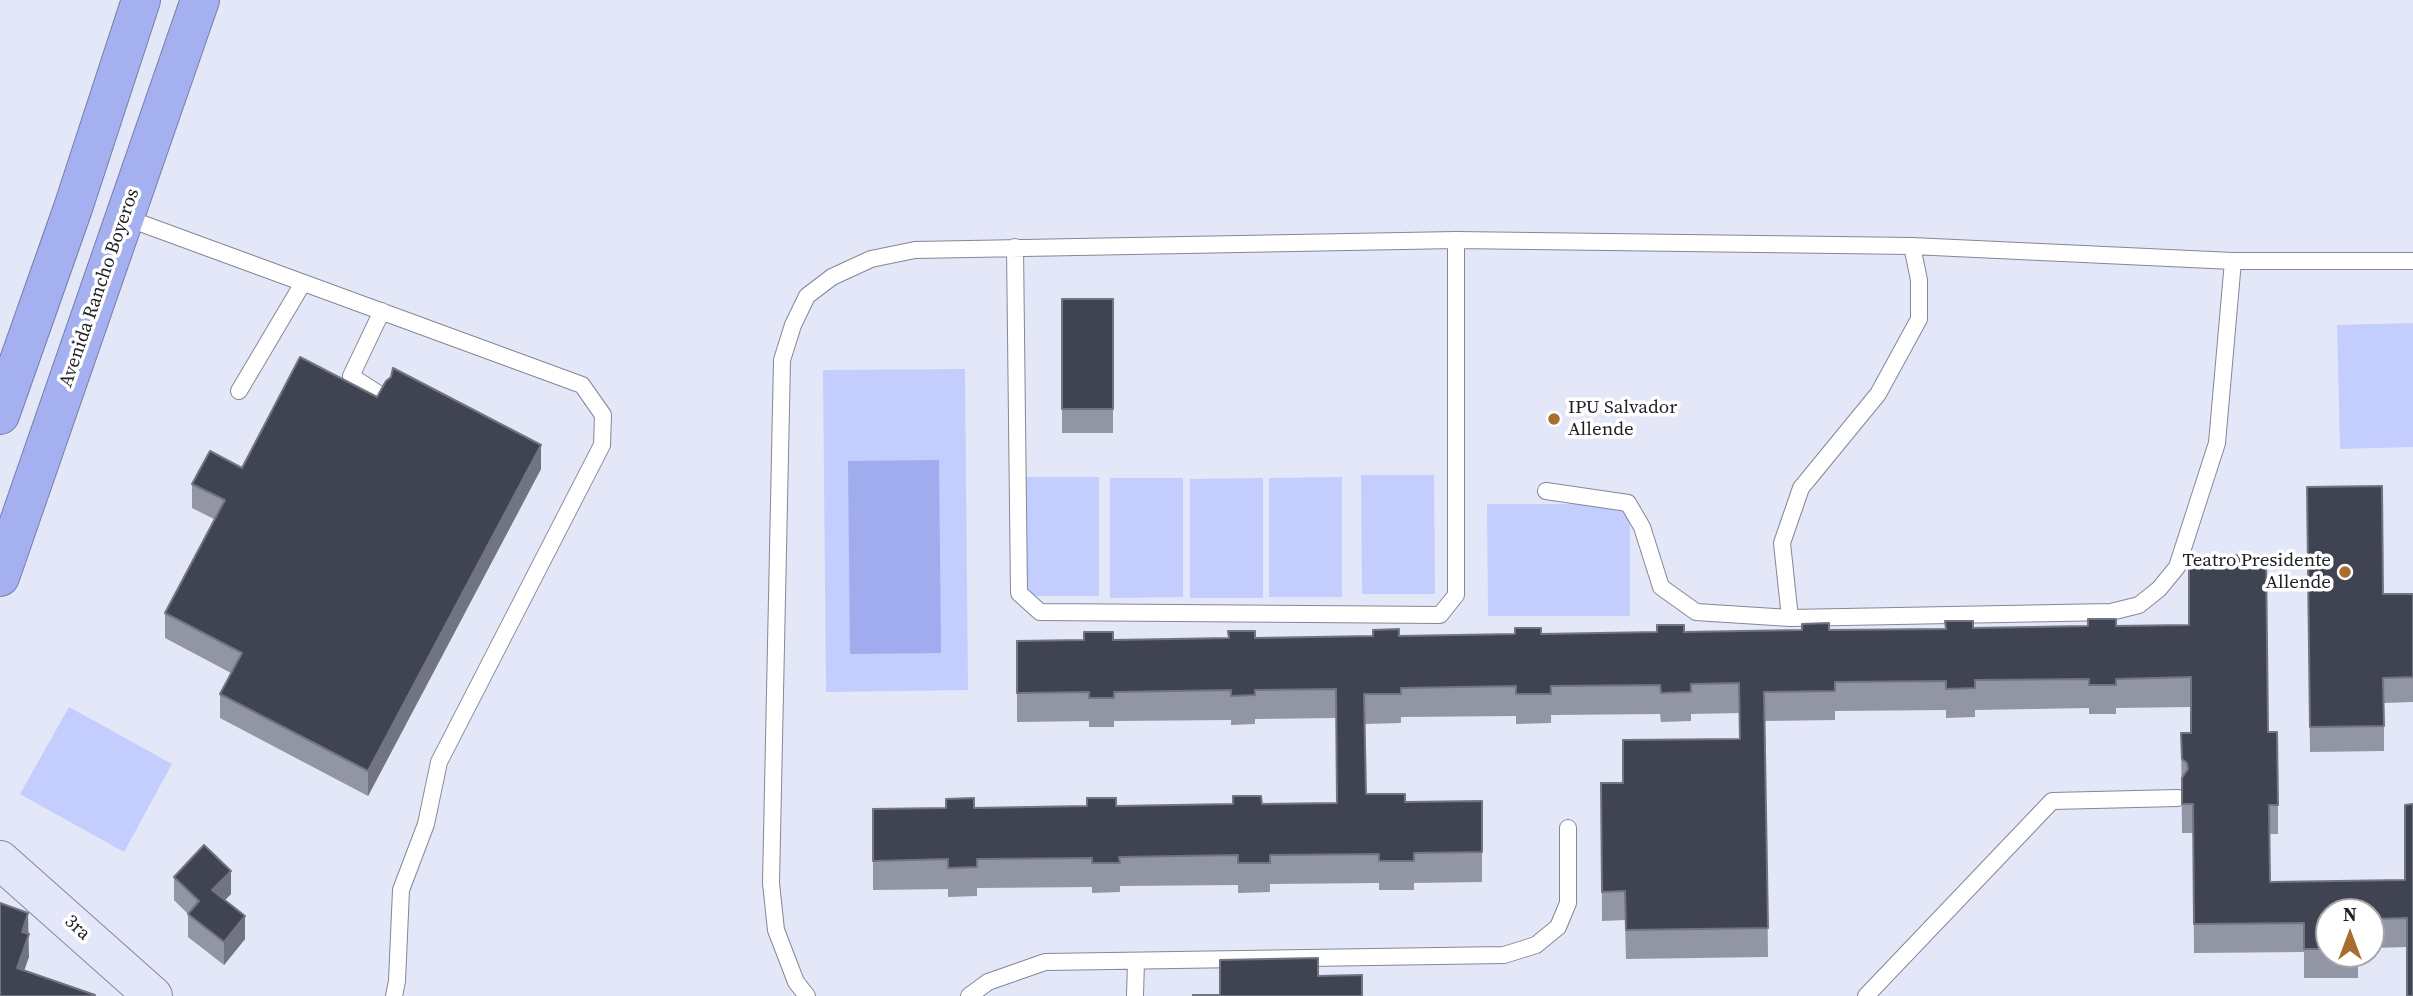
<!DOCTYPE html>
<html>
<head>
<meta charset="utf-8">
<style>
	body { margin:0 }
	#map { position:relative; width:2413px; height:996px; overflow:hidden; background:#e4e7f8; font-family:"Source Serif 4",serif }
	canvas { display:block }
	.north { position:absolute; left:2315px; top:898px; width:70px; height:70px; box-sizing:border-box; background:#fff; border:2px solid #a5a6a8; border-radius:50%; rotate:0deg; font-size:19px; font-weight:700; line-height:28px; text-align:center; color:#1f2026 }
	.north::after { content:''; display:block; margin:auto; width:24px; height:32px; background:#a76e2d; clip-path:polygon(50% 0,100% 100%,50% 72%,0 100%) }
</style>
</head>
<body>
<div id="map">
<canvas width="2413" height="996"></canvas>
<div class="north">N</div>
</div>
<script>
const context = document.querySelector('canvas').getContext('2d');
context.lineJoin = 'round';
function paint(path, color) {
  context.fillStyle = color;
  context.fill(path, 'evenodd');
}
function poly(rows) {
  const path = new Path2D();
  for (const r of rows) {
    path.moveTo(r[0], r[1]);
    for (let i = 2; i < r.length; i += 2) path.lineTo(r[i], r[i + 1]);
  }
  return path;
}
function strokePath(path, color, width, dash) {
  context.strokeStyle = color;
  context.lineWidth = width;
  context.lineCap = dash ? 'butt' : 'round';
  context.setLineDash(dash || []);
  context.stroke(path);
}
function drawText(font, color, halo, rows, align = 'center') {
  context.font = font + ' "Source Serif 4",serif';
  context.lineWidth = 7;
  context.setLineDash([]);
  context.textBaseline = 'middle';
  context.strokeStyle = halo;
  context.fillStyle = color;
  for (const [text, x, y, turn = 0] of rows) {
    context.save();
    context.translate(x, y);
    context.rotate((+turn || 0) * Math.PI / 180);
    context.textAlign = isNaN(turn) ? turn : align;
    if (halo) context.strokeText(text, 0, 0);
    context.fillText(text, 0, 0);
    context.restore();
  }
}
paint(poly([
	[2413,323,2413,447,2340,449,2337,325],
	[965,369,968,690,826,692,823,370],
	[1361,475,1434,475,1435,594,1362,594],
	[1026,477,1099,477,1099,596,1026,596],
	[1342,477,1342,597,1269,597,1269,478],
	[1110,478,1183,478,1183,597,1110,598],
	[1263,478,1263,598,1190,598,1190,479],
	[1487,504,1630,504,1630,616,1488,616],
	[69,707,172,764,124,852,20,794]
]), '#c3cdfe');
paint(poly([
	[939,460,941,653,850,654,848,461]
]), '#a0acee');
const lane = poly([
	[124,217,582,385,603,415,602,445,439,762,426,824,401,890,397,981,394,996],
	[1015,247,1019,593,1040,612,1440,615,1456,595,1456,240],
	[382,311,351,376,382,396],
	[239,391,303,283],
	[1546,491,1628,503,1642,527,1661,587,1696,612,1790,618,2111,612,2139,605,2159,589,2177,567,2217,443,2233,261],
	[1790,618,1782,543,1801,488,1878,394,1919,319,1919,280,1912,246],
	[807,996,796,982,776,930,771,883,782,360,793,325,807,296,832,277,871,259,915,250,1456,240,1912,246,2233,261,2413,261],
	[969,996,988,982,1045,962,1504,955,1536,945,1558,927,1568,903,1568,828],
	[1135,996,1136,961],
	[1866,996,2052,801,2178,798]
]);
const secondary = poly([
	[0,860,153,996]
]);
const highway = poly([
	[0,415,73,208,141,0],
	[0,577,200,0]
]);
strokePath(lane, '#848796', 18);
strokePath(secondary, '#848796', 40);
strokePath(highway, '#757ea9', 40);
strokePath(lane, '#fff', 16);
strokePath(secondary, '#e4e7fa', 38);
strokePath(highway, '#a4b0ef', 38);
paint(poly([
	[1062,299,1113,299,1113,433,1062,433],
	[377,397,541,469,368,796,220,718,220,694,231,673,165,638,165,613,214,519,192,508,192,484,242,468],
	[2307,487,2383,594,2413,594,2413,702,2384,703,2384,751,2310,752],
	[2189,625,2268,732,2278,805,2278,834,2270,834,2270,882,2405,880,2405,805,2407,947,2371,948,2371,912,2329,912,2329,954,2358,954,2358,978,2304,978,2304,952,2194,953,2193,833,2182,833,2181,733,2191,733,2191,707,2116,708,2116,714,2089,714,2089,708,1975,710,1975,717,1946,718,1946,710,1835,711,1835,720,1765,721,1768,957,1626,959,1625,920,1602,921,1601,783,1623,783,1739,739,1739,713,1691,714,1691,721,1661,722,1660,714,1551,715,1551,723,1516,724,1516,716,1401,717,1401,723,1365,724,1366,794,1405,802,1482,801,1482,882,1414,883,1414,890,1379,890,1379,883,1270,884,1270,892,1238,893,1238,885,1120,886,1120,892,1092,893,1092,887,977,888,977,896,948,897,948,889,873,890,873,809,1337,803,1336,718,1255,719,1255,724,1231,725,1231,720,1114,721,1114,727,1089,727,1089,721,1017,722,1017,641],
	[174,877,231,894,225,900,245,939,224,965,188,937,188,914,174,900]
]), '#9295a4');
paint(poly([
	[541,445,541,469,368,796,368,771],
	[231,871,231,894,212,913,212,890],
	[28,913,29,957,17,991,17,968,22,932],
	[245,916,245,939,224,965,224,942]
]), '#717483');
const building = poly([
	[1062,299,1113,299,1113,409,1062,409,1062,299],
	[300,357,377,397,386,381,391,377,393,368,541,445,368,771,220,694,242,653,165,613,225,500,192,484,210,451,242,468,300,357],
	[2382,486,2383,594,2413,594,2413,677,2383,678,2384,726,2310,727,2307,487,2382,486],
	[2266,555,2268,732,2277,732,2278,805,2269,805,2270,882,2405,880,2405,805,2413,804,2413,996,2407,996,2407,918,2371,919,2371,912,2329,912,2329,949,2304,949,2304,923,2194,924,2193,804,2182,804,2182,778,2188,769,2187,763,2182,759,2181,733,2191,733,2191,677,2116,679,2116,685,2089,685,2089,679,1975,680,1975,688,1946,689,1946,681,1835,682,1835,691,1764,692,1768,928,1626,930,1625,891,1602,892,1601,783,1623,783,1623,740,1740,739,1739,683,1691,684,1691,692,1661,693,1660,685,1551,686,1551,694,1516,694,1516,686,1401,688,1401,694,1364,694,1366,794,1405,794,1405,802,1482,801,1482,852,1414,853,1414,861,1379,861,1379,854,1270,855,1270,863,1238,863,1238,855,1119,857,1120,863,1092,863,1092,858,977,859,977,867,948,868,948,859,873,861,873,809,946,808,946,799,974,798,974,808,1087,806,1087,798,1116,798,1116,806,1233,804,1233,796,1261,796,1262,804,1337,803,1336,689,1255,690,1255,695,1231,696,1231,690,1114,692,1114,698,1089,698,1089,692,1017,693,1017,641,1084,640,1084,632,1113,632,1113,640,1229,638,1228,631,1255,631,1255,638,1373,636,1373,630,1399,629,1399,636,1515,634,1515,628,1541,628,1541,634,1657,632,1657,625,1684,625,1684,632,1802,630,1802,624,1829,623,1829,630,1946,629,1945,621,1973,621,1973,628,2088,626,2088,619,2116,619,2116,626,2189,625,2189,556,2266,555],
	[204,845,231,871,212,890,245,916,224,942,188,914,199,901,174,877,204,845],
	[0,903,28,913,22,932,29,934,17,968,95,995,94,996,0,996,0,903],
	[1318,958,1318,976,1362,975,1362,996,1193,996,1193,995,1220,995,1220,960,1318,958]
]);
paint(building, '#404351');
strokePath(building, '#717483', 2);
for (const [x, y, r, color] of [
	[1554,419,7,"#a76e2d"],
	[2345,572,7,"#a76e2d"]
]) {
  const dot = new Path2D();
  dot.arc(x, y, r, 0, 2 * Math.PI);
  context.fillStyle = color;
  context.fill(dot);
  strokePath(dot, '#fff', 2.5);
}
drawText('19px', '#1f2026', '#fff', [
	["Avenida Rancho Boyeros",100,288,-71],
	["3ra",77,928,42]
]);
drawText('19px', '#1f2026', '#fff', [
	["IPU Salvador",1568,408],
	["Allende",1568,430],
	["Teatro Presidente",2331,561,"right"],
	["Allende",2331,583,"right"]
], 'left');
</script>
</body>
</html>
